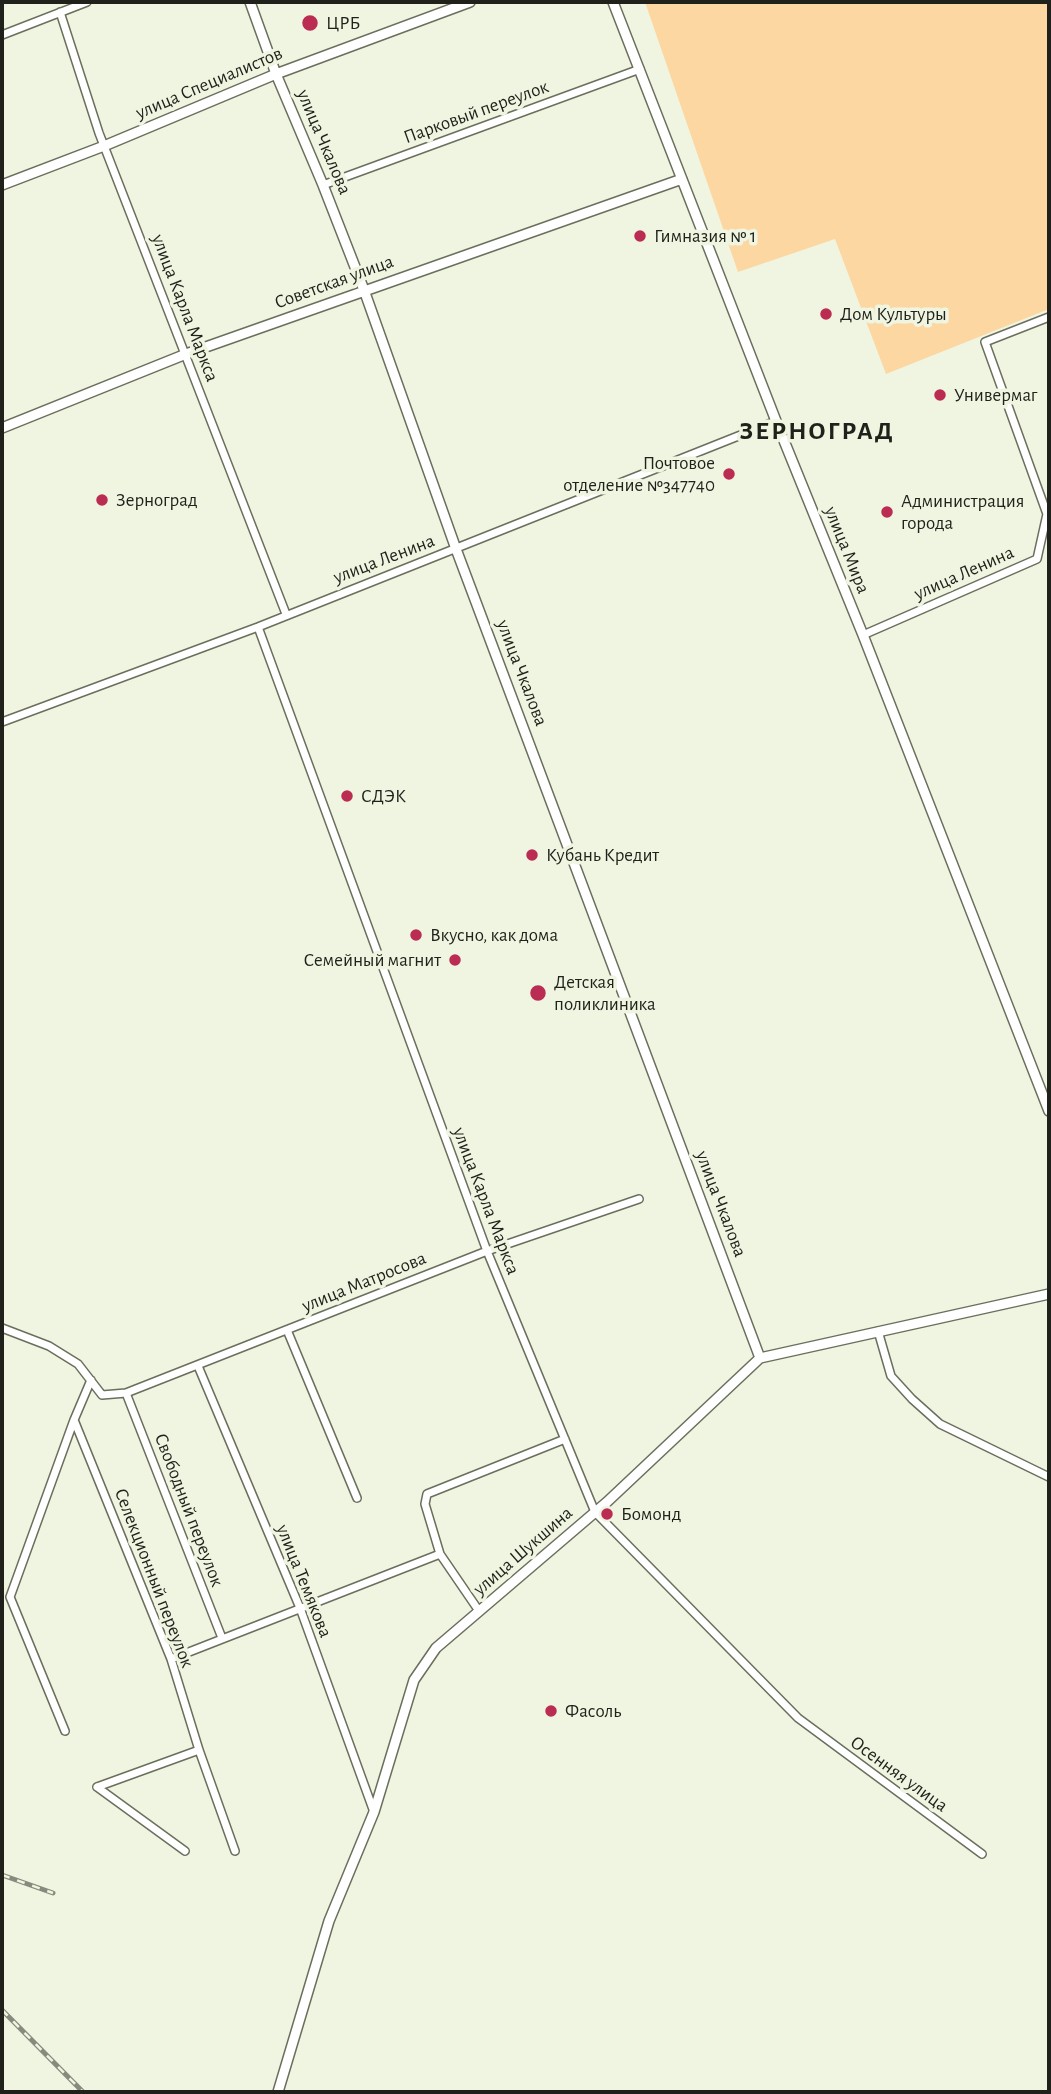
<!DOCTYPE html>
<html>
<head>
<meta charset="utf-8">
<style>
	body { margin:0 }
	#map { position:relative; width:1051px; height:2094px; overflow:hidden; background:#eff5e0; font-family:"Alegreya Sans",sans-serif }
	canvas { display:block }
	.frame { position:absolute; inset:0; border:4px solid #1f211a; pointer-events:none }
</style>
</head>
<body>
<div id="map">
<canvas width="1051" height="2094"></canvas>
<div class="frame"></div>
</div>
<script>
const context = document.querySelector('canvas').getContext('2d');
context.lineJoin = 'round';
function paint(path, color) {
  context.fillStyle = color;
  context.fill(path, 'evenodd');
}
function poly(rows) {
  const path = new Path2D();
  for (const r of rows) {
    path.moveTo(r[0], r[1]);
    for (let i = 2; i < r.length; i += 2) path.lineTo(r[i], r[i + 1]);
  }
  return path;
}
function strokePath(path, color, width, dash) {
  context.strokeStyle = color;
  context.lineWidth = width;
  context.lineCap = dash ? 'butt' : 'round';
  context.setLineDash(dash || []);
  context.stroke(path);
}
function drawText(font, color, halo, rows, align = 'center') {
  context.font = font + ' "Alegreya Sans",sans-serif';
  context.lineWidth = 7;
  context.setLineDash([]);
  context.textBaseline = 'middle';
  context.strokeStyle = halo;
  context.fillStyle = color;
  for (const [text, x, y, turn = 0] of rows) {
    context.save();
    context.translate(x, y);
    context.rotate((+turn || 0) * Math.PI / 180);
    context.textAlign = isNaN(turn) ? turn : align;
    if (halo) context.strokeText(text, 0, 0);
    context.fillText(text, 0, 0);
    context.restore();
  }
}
paint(poly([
	[645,2,1049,2,1049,309,886,374,835,239,738,272]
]), '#fdd7a2');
const minor = poly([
	[60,12,99,133,286,614],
	[2,35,87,2],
	[323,185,640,69],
	[258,627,487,1251,595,1512,798,1718,982,1854],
	[863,635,1037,559,1047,514,985,342,1049,317],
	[2,722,258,627,776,421],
	[2,1328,49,1346,78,1364,102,1395,126,1393,487,1251,639,1199],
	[287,1330,357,1498],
	[878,1331,891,1376,912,1399,940,1424,1049,1477],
	[198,1366,300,1608,374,1812],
	[91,1380,74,1420,171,1659,199,1750,235,1851],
	[126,1393,222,1638],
	[479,1611,440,1554,425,1504,427,1494,565,1439],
	[171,1659,440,1554],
	[65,1731,10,1597,74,1420],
	[97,1787,199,1750],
	[97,1787,185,1851]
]);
const tertiary = poly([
	[250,2,276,74,323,185,364,290,456,549,760,1358],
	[613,2,776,421,863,635,1049,1111],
	[2,185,104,146,276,74,470,2],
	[2,428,186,354,682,179],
	[278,2092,329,1921,374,1812,414,1680,436,1648,607,1502,760,1358,1049,1294]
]);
strokePath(minor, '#6a6f5d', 10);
strokePath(tertiary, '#6a6f5d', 12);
strokePath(minor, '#fff', 7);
strokePath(tertiary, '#fff', 9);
const rail = poly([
	[2,1875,53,1893],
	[2,2010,83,2092]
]);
strokePath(rail, '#878b7d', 5);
strokePath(rail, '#eff5e0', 2.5, [8]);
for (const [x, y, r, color] of [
	[310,23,9,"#bb2c53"],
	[640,236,7,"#bb2c53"],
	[826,314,7,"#bb2c53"],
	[940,395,7,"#bb2c53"],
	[729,474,7,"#bb2c53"],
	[102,500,7,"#bb2c53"],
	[887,512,7,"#bb2c53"],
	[347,796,7,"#bb2c53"],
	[532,855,7,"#bb2c53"],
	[416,935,7,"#bb2c53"],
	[455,960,7,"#bb2c53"],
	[538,993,9,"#bb2c53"],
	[607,1514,7,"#bb2c53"],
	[551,1711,7,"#bb2c53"]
]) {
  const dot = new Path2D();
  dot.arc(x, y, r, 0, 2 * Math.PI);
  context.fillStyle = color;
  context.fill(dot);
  strokePath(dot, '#eff5e0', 2.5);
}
drawText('19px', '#1f211a', '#eff5e0', [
	["ЦРБ",326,23],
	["Гимназия № 1",654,236],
	["Дом Культуры",840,314],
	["Универмаг",954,395],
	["Почтовое",715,463,"right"],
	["отделение №347740",715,485,"right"],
	["Зерноград",116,500],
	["Администрация",901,501],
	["города",901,523],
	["СДЭК",361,796],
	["Кубань Кредит",546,855],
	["Вкусно, как дома",430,935],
	["Семейный магнит",441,960,"right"],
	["Детская",554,982],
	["поликлиника",554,1004],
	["Бомонд",621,1514],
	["Фасоль",565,1711]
], 'left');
drawText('19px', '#1f211a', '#eff5e0', [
	["улица Специалистов",209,83,-23],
	["Парковый переулок",476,112,-20],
	["улица Чкалова",324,142,67],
	["Советская улица",334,282,-20],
	["улица Карла Маркса",185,308,69],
	["улица Мира",847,550,68],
	["улица Ленина",384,559,-21],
	["улица Ленина",964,573,-24],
	["улица Чкалова",522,673,69],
	["улица Карла Маркса",486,1201,69],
	["улица Чкалова",721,1204,69],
	["улица Матросова",364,1282,-22],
	["Свободный переулок",189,1510,69],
	["улица Шукшина",523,1551,-41],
	["Селекционный переулок",154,1578,69],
	["улица Темякова",304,1581,68],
	["Осенняя улица",899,1774,36]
]);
context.letterSpacing = '2px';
drawText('bold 26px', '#1f211a', '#eff5e0', [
	["ЗЕРНОГРАД",817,431]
]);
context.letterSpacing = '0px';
</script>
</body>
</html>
